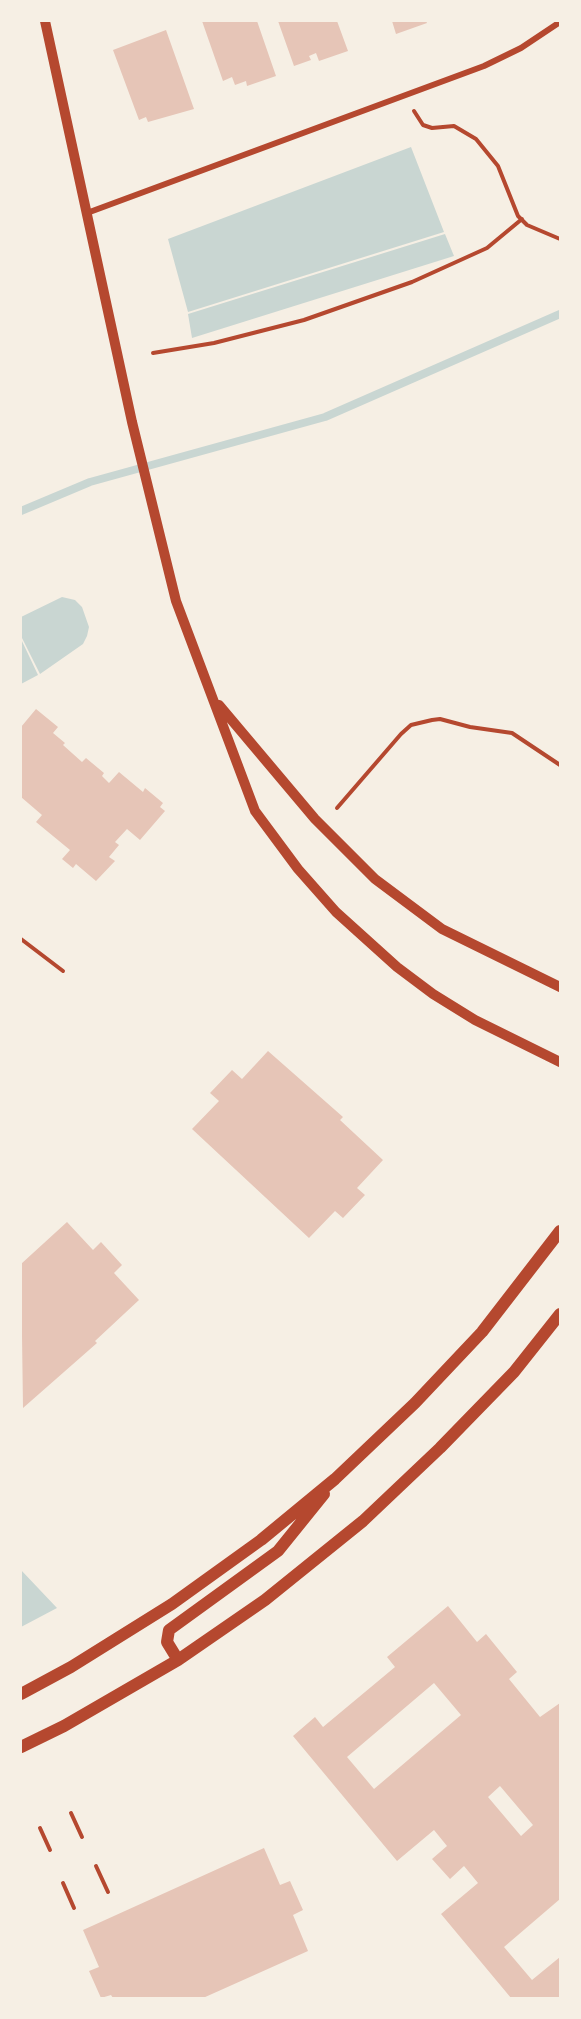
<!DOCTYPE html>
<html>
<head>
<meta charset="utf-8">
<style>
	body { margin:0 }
	#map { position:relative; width:581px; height:2019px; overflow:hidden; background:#f6efe4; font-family:"Golos Text",sans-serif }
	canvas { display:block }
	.frame { position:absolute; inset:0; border:22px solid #f6efe4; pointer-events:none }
</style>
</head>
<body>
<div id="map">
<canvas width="581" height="2019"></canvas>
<div class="frame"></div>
</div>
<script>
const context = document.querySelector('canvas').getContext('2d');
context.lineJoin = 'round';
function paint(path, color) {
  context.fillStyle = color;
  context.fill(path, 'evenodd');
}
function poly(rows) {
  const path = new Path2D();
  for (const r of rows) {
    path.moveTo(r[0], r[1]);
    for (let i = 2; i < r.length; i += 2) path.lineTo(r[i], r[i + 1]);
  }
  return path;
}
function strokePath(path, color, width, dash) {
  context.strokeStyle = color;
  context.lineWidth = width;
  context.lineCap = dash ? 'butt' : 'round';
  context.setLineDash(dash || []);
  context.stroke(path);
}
paint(poly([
	[411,147,444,232,188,312,168,239],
	[445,234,454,256,192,338,188,314],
	[62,597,75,600,82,607,89,627,87,636,83,644,40,674,21,636,21,617],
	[21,639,38,675,21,684],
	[21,1570,57,1608,21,1627]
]), '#c9d6d2');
strokePath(poly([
	[21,511,90,482,325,417,560,314]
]), '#c9d6d2', 8);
paint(poly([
	[202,21,257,21,276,76,247,86,246,81,235,85,232,77,223,81],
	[278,21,337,21,348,51,319,61,316,53,309,56,311,60,294,66],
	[392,21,426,21,427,23,396,34],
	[166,30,194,109,148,122,146,117,139,120,113,50],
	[36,709,58,727,53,733,65,743,63,745,82,762,86,758,104,773,102,776,109,783,119,772,143,792,145,788,163,803,160,807,165,811,140,840,127,829,115,842,119,845,109,857,115,861,96,881,76,864,73,868,62,859,70,850,36,822,42,815,21,797,21,727],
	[268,1051,343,1117,340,1120,383,1160,357,1188,365,1195,343,1218,335,1211,309,1238,192,1129,219,1101,210,1093,232,1070,242,1079],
	[67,1222,93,1250,101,1242,122,1265,114,1273,139,1300,95,1341,97,1343,23,1408,21,1264],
	[448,1606,477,1642,486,1634,517,1672,509,1679,540,1717,560,1703,560,1899,504,1947,532,1980,560,1957,560,1998,511,1998,441,1914,478,1883,464,1866,450,1879,432,1859,447,1846,434,1830,397,1861,293,1736,315,1717,323,1727,395,1667,387,1657],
	[434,1683,461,1715,374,1789,347,1757],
	[500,1786,533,1825,521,1836,488,1797],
	[264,1848,280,1885,290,1881,303,1910,293,1915,308,1951,203,1998,113,1998,111,1995,101,1998,89,1971,99,1967,83,1930]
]), '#e6c5b7');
strokePath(poly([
	[414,111,423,125,432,128,454,126,476,139,498,166,518,216,527,225,560,239],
	[153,353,214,343,304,320,412,282,487,248,522,219],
	[337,808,401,734,411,725,432,720,440,719,470,727,512,733,560,765],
	[21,939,63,971],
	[71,1813,82,1837],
	[40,1828,50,1850],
	[96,1866,108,1892],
	[63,1883,74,1908]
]), '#b5482f', 4);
strokePath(poly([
	[87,213,484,66,521,48,560,22]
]), '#b5482f', 6);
strokePath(poly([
	[45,21,132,422,176,601,255,811,298,869,336,912,397,967,433,994,475,1020,560,1062],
	[219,705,315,819,375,879,442,929,560,987]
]), '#b5482f', 10);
strokePath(poly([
	[178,1660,167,1642,169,1630,278,1551,324,1494],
	[21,1694,71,1667,172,1604,261,1540,335,1479,415,1403,482,1332,560,1231],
	[21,1747,64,1726,178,1660,265,1600,363,1521,440,1448,514,1372,560,1314]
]), '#b5482f', 12);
</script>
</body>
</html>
